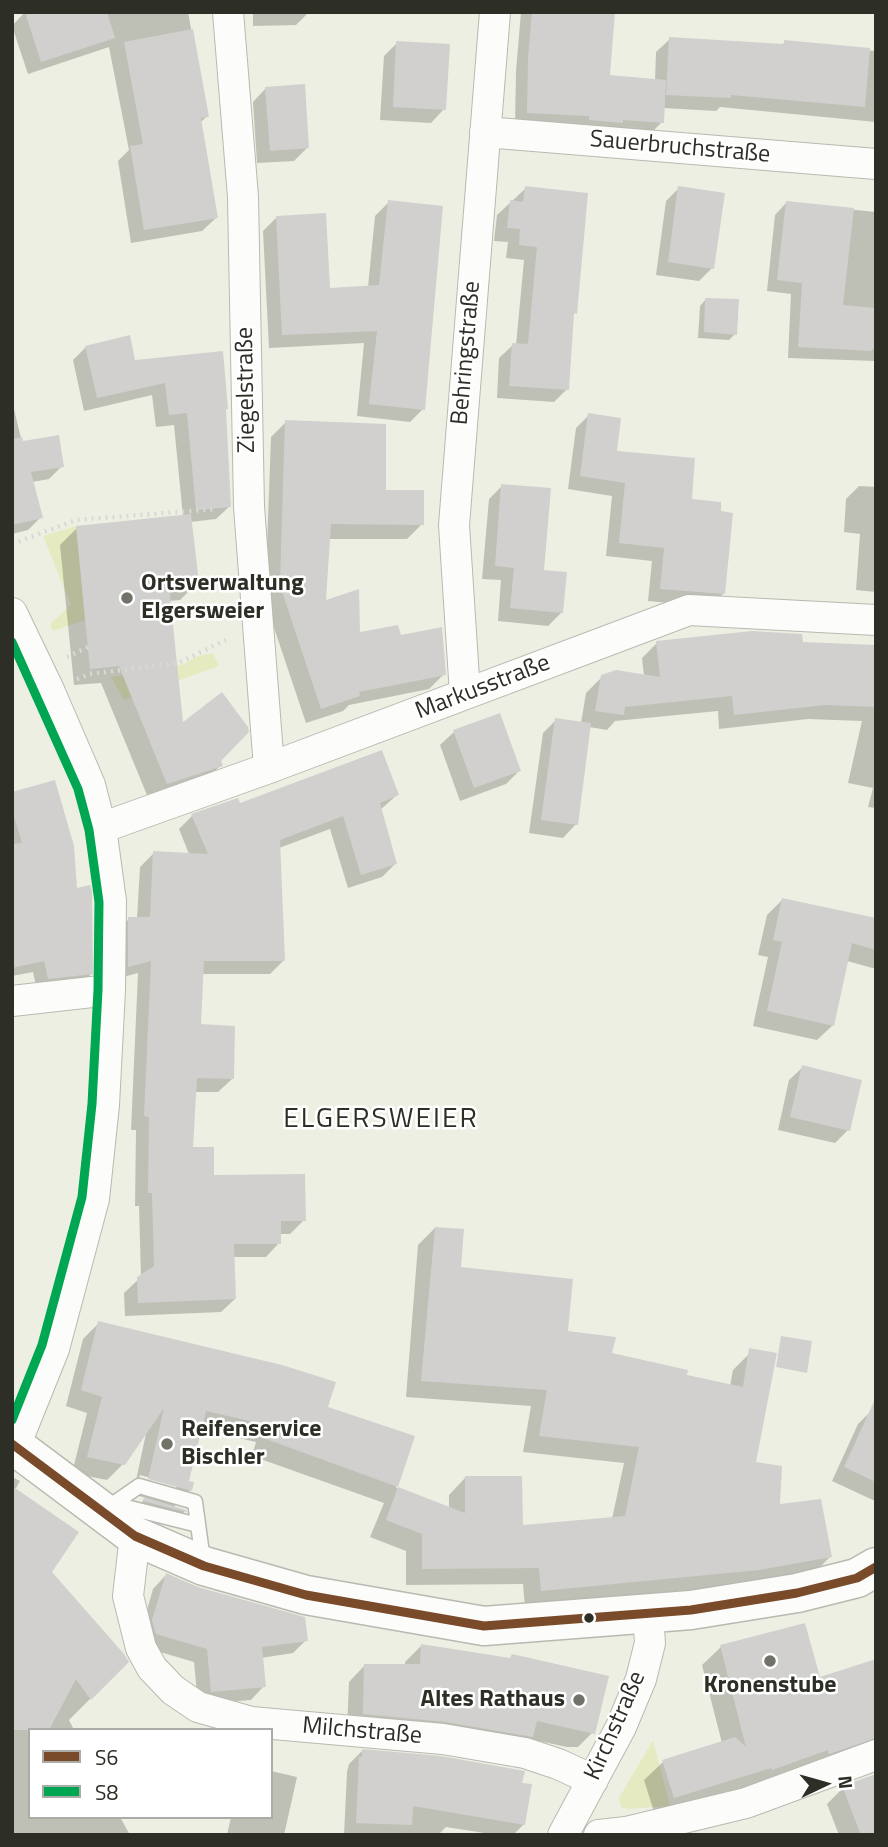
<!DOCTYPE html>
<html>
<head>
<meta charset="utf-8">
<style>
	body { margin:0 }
	#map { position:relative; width:888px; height:1847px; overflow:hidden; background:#eeefe3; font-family:"Titillium Web",sans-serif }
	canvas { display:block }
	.frame { position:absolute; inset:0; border:14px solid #2d2e25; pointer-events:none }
	.legend { position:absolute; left:28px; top:1728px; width:245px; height:91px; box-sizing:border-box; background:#fff; border:2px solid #ababa8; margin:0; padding:9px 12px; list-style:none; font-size:21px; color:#2d2e25 }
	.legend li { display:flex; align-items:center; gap:14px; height:35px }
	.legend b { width:35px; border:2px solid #ababa8 }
	.north { position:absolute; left:790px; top:1749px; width:70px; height:70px; -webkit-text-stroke:5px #fff; paint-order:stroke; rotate:85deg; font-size:19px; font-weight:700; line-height:28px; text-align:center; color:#2d2e25 }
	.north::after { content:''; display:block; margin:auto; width:24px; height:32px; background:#2d2e25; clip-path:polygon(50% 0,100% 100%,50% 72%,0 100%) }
</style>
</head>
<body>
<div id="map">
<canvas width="888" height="1847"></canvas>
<div class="frame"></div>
<ul class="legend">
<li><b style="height:9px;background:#7a4b2a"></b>S6</li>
<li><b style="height:9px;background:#00a651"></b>S8</li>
</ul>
<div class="north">N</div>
</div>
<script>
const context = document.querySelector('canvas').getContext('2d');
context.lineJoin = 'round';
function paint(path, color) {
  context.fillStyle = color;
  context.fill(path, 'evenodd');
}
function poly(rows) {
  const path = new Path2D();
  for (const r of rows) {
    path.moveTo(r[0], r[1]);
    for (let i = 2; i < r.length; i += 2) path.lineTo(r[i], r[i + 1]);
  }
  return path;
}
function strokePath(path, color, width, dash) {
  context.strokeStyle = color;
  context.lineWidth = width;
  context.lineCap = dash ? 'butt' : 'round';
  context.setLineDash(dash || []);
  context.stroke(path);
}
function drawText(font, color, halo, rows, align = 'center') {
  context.font = font + ' "Titillium Web",sans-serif';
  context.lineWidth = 5;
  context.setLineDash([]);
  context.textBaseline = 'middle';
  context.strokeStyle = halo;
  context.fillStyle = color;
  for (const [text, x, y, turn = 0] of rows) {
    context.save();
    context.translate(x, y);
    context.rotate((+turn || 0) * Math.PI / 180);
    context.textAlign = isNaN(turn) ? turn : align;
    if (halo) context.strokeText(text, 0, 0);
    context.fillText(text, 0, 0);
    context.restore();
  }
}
paint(poly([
	[76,526,85,620,53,631,50,624,71,605,43,536],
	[213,653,219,666,124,700,111,677,169,668,184,664,198,656],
	[653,1740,670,1806,627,1809,621,1807,619,1798]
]), '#e5eac1');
paint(poly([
	[25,12,188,12,207,116,200,123,216,218,202,231,131,243,118,161,129,150,109,47,28,74,12,26],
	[253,12,309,12,296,25,253,26],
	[521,12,614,12,608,77,655,81,656,52,670,39,782,45,785,42,876,51,876,122,720,107,716,111,663,108,662,122,649,135,515,125,516,71],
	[397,43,444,109,431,123,380,120,384,56],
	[266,88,308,147,294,161,257,163,253,102],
	[526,188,575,313,572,316,567,389,554,402,497,398,499,358,513,345,516,345,524,260,506,258,508,242,494,241,497,215],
	[679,188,712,268,699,281,656,275,666,201],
	[389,202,423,409,410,422,357,416,364,343,269,348,263,231,277,217,328,289,368,287,375,216],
	[786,203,876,212,876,361,788,358,791,294,767,291,775,215],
	[706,299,735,334,729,340,698,338,700,306],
	[86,347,134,362,224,410,230,506,216,519,190,522,197,583,180,600,169,601,182,726,219,760,221,765,204,782,149,800,101,683,74,685,60,545,77,528,183,517,174,425,156,427,152,395,84,411,73,360],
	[12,400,22,443,62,466,49,479,32,482,41,517,28,530,12,534],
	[589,415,615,452,690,501,723,594,710,607,648,601,652,561,606,556,612,496,568,489,576,428],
	[286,422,384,492,422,524,407,539,329,539,324,603,359,634,399,637,444,674,429,689,349,705,343,711,306,723,265,601,271,437],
	[502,486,562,612,548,626,498,621,501,580,482,579,489,499],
	[859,486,876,487,876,592,856,590,860,534,844,532,846,499],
	[657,643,876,646,876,808,868,807,873,788,848,783,862,721,808,719,719,729,718,711,615,721,607,730,589,727,576,824,563,838,529,833,543,733,556,720,581,723,586,693,602,677,644,676,642,658],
	[499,715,519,771,506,784,460,801,440,745,454,732],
	[12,793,75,890,91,974,80,985,37,990,33,972,12,976],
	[397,795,380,810,396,863,382,877,348,888,330,829,279,848,284,960,270,974,201,974,199,1026,232,1079,218,1092,195,1092,191,1149,212,1177,304,1220,290,1234,279,1234,279,1243,266,1257,233,1257,235,1299,221,1312,125,1316,124,1293,141,1277,139,1206,135,1206,136,1130,131,1130,138,973,115,979,115,933,129,919,137,919,140,867,154,853,189,854,179,829,192,816,239,806],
	[782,900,876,920,876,969,847,961,833,1025,817,1040,753,1026,768,957,758,955,767,915],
	[803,1067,848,1130,835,1143,778,1130,789,1080],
	[435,1228,459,1269,566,1333,610,1355,685,1377,730,1386,733,1370,749,1354,754,1463,778,1506,830,1557,814,1573,741,1586,525,1607,523,1584,406,1585,406,1551,370,1537,384,1503,252,1456,256,1442,199,1429,186,1482,190,1490,173,1508,185,1511,179,1518,138,1506,146,1498,133,1494,147,1429,123,1464,107,1480,72,1473,87,1413,66,1406,83,1339,99,1323,326,1408,413,1437,396,1488,449,1508,449,1495,465,1478,521,1527,612,1519,624,1463,523,1452,531,1406,406,1397,418,1245],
	[140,1475,176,1485,176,1488,139,1478],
	[871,1411,876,1413,875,1501,832,1481,858,1424],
	[12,1477,20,1481,15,1490,50,1572,127,1662,69,1720,74,1730,30,1730,30,1817,120,1817,130,1835,12,1835],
	[166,1575,306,1640,293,1653,261,1658,264,1686,251,1700,198,1704,194,1662,143,1647,140,1635,153,1589],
	[421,1646,594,1731,578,1747,567,1747,529,1739,515,1752,347,1730,349,1682,365,1665,405,1666,405,1662],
	[721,1647,819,1680,876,1711,876,1755,753,1785,655,1815,644,1780,663,1762,722,1743,702,1665],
	[362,1751,520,1784,524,1824,513,1835,497,1835,446,1827,438,1835,344,1835,347,1772,349,1764],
	[271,1771,297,1777,284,1835,227,1835,231,1817,271,1817],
	[843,1788,876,1835,839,1835,827,1804]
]), '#0003');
paint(poly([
	[25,12,107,12,115,38,41,62],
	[532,12,615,12,610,75,666,80,664,123,623,120,623,123,589,120,589,116,527,113,528,58],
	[193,29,209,117,201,118,218,218,144,230,130,146,143,144,124,42],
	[669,37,784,44,784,40,870,48,865,107,731,95,731,98,666,95],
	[396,41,450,44,446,110,393,107],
	[305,84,309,148,270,151,265,87],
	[525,186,588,193,577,314,574,313,569,390,509,386,512,343,528,344,537,247,519,245,520,229,507,228,510,200,523,202],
	[678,186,725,193,714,269,668,262],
	[388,200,443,206,425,410,369,404,377,331,282,335,276,216,326,213,330,288,379,285],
	[786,201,854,208,843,305,876,308,876,349,872,349,872,351,798,347,802,283,777,280],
	[705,298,739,299,737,335,704,332],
	[130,335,135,360,223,351,228,409,226,409,231,507,196,510,187,413,169,415,165,383,97,398,85,346],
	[588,413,621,418,617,451,695,458,692,499,721,502,721,511,733,513,725,594,660,589,664,548,619,543,625,483,580,476],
	[285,420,386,424,386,490,424,490,424,525,331,524,326,600,359,589,360,632,398,625,401,635,442,627,446,675,359,692,360,696,321,709,280,585],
	[59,435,64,467,31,472,43,518,12,525,12,439,22,437,23,441],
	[501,484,551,488,544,570,567,572,563,613,510,608,514,568,495,566],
	[191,514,199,583,169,586,183,722,222,692,248,727,249,732,221,761,223,766,167,784,119,666,90,669,76,526],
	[752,631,802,634,803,642,876,645,876,707,825,705,734,715,732,696,625,707,624,715,595,711,601,675,616,670,660,677,656,641],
	[500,713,521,771,474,788,453,730],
	[555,718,591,723,578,825,541,820],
	[382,750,399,795,380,803,397,864,361,875,343,816,280,840,285,961,204,961,201,1024,235,1026,234,1079,197,1078,193,1147,214,1147,214,1175,305,1174,306,1221,281,1221,281,1244,234,1244,236,1299,138,1303,137,1277,154,1266,152,1193,148,1193,149,1117,144,1116,151,961,128,967,128,917,150,917,153,851,208,854,191,814,238,798,240,803],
	[55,780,74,846,77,888,90,885,92,891,93,974,48,979,44,961,12,968,12,844,22,843,12,810,12,792],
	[782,898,876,918,876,950,852,943,834,1026,767,1011,782,942,773,940],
	[802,1065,862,1080,850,1131,790,1117],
	[435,1227,464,1229,461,1267,573,1279,568,1331,616,1337,612,1353,688,1370,687,1375,743,1387,749,1348,777,1353,756,1462,782,1466,780,1504,821,1499,832,1557,759,1570,541,1591,539,1568,422,1569,422,1534,386,1520,398,1487,465,1513,465,1476,522,1476,523,1525,625,1516,639,1447,539,1436,547,1390,421,1381],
	[98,1321,282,1365,336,1382,328,1407,415,1436,398,1487,266,1439,271,1426,206,1411,189,1481,194,1482,192,1491,148,1479,164,1408,125,1465,87,1457,102,1397,81,1390],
	[781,1336,812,1341,807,1373,776,1367],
	[876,1397,876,1482,844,1467],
	[12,1486,79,1532,52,1572,124,1654,129,1662,91,1700,76,1679,49,1730,12,1730],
	[144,1497,186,1510,187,1512,143,1501],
	[166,1573,198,1587,305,1617,308,1641,262,1647,266,1687,211,1692,207,1649,156,1634,152,1620],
	[805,1623,820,1677,876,1659,876,1738,829,1754,828,1750,772,1770,771,1768,674,1798,662,1760,735,1737,746,1747,720,1645],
	[421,1644,510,1658,512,1654,609,1676,595,1734,537,1721,533,1737,446,1722,363,1714,364,1664,420,1664],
	[362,1749,441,1756,525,1771,522,1783,532,1784,525,1825,413,1806,412,1825,356,1823,359,1756,362,1757],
	[876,1774,876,1835,861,1835,842,1786]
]), '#d1d0ce');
const lane = poly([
	[114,1504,198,1525],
	[106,1509,139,1486,195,1502,203,1561]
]);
const street = poly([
	[228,12,243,197,249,507,269,768],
	[485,132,876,164],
	[12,613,49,690,90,785,101,828,111,901,110,990,104,1105,94,1199,54,1349,15,1446],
	[465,694,454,525,495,12],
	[101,828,269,768,689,610,876,620],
	[12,1001,110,990],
	[135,1536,128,1596,141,1648,152,1668,173,1690,198,1707,251,1722,443,1739,525,1753,558,1764,593,1780],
	[563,1835,621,1727,641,1679,650,1643,648,1614],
	[599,1835,626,1832,746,1803,876,1755]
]);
const secondary = poly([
	[12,1444,135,1536,204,1566,306,1595,484,1626,691,1610,797,1593,857,1578,876,1567]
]);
strokePath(lane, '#b8b9b0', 17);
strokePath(street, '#b8b9b0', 32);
strokePath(secondary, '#b8b9b0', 41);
strokePath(poly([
	[12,544,76,520,217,509],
	[67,657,88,647],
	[77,679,90,674,178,663,226,640]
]), '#d8d9d5', 4.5, [2, 5]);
strokePath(lane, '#fcfdfb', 14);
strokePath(street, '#fcfdfb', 30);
strokePath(secondary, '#fcfdfb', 38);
strokePath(poly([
	[12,1444,135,1536,204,1566,306,1595,484,1626,691,1610,797,1593,857,1578,876,1567]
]), '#7a4b2a', 9);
strokePath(poly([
	[12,642,78,789,89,830,99,902,98,990,92,1104,82,1197,42,1345,12,1420]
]), '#00a651', 9);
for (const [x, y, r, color] of [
	[127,598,7,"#717268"],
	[167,1444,7,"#717268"],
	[589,1618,6,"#2d2e25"],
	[770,1661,7,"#717268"],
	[579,1700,7,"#717268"]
]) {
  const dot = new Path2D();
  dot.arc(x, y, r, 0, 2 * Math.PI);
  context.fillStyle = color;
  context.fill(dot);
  strokePath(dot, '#fff', 2.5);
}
drawText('24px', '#2d2e25', '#fff', [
	["Sauerbruchstraße",680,148,5],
	["Behringstraße",467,353,-85],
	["Ziegelstraße",247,390,-91],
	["Markusstraße",483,688,-21],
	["Kirchstraße",616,1726,-66],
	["Milchstraße",362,1732,5]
]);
drawText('bold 24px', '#2d2e25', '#fff', [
	["Ortsverwaltung",141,584],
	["Elgersweier",141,612],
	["Reifenservice",181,1430],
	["Bischler",181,1458],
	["Kronenstube",770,1686,"center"],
	["Altes Rathaus",565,1700,"right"]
], 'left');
context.letterSpacing = '2px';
drawText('28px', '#2d2e25', '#fff', [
	["ELGERSWEIER",381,1120]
]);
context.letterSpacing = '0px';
</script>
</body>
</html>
